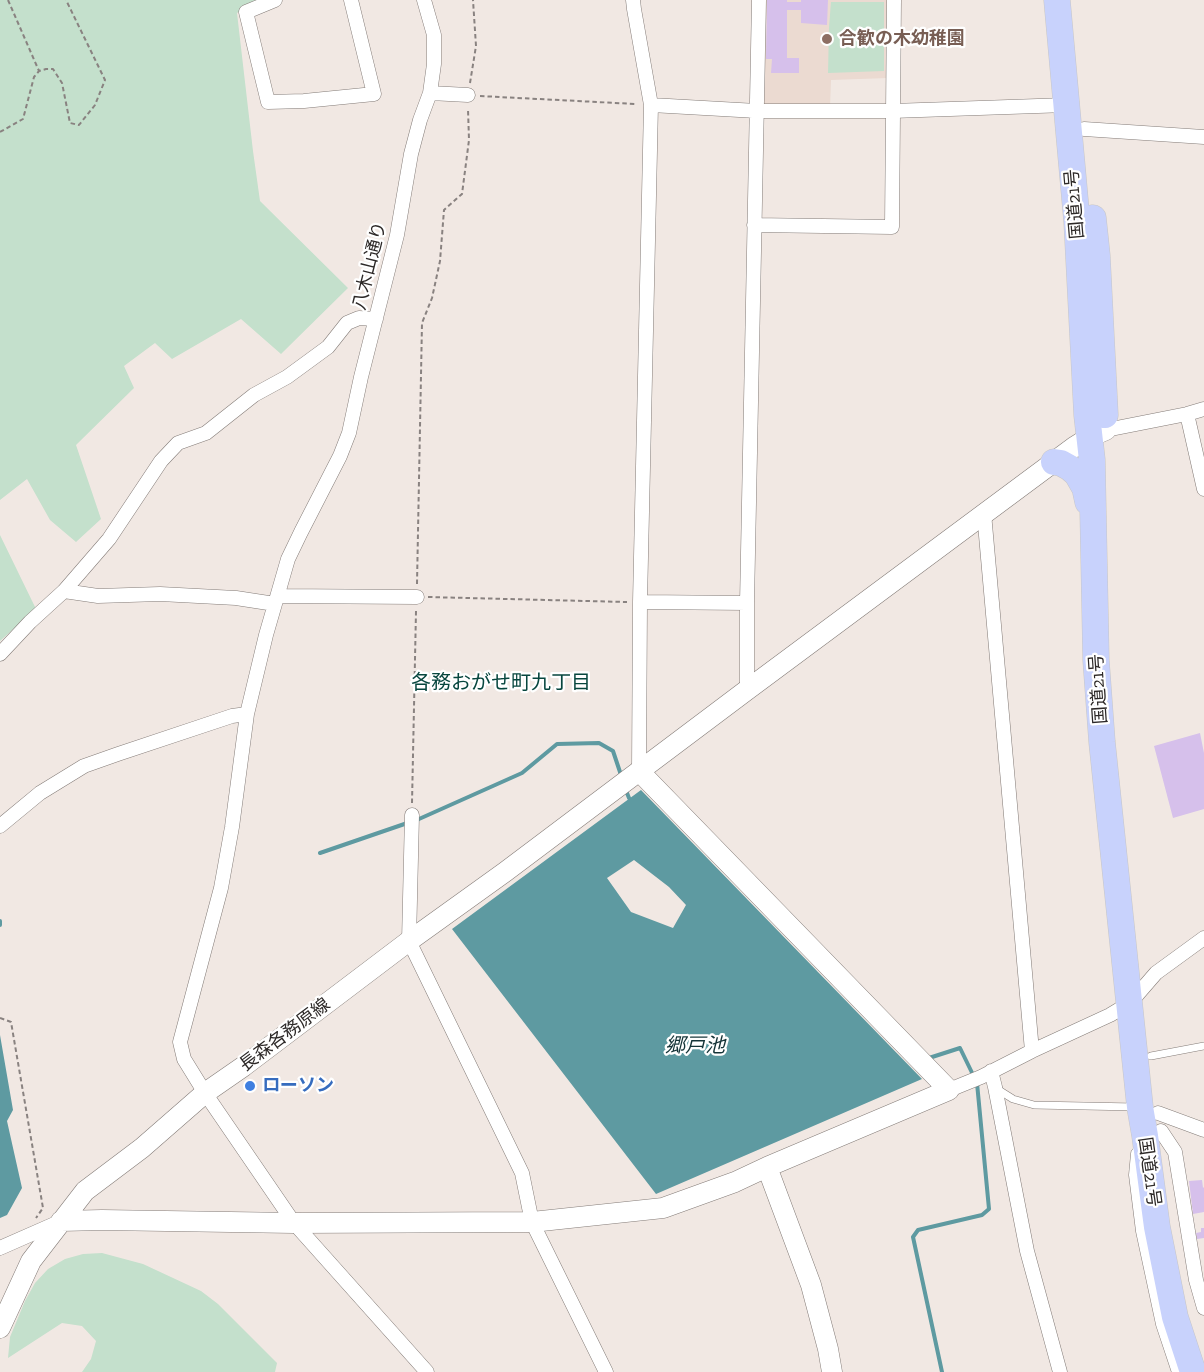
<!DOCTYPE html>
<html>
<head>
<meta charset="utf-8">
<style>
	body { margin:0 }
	canvas { display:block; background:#f1e8e3 }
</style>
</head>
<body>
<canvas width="1204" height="1372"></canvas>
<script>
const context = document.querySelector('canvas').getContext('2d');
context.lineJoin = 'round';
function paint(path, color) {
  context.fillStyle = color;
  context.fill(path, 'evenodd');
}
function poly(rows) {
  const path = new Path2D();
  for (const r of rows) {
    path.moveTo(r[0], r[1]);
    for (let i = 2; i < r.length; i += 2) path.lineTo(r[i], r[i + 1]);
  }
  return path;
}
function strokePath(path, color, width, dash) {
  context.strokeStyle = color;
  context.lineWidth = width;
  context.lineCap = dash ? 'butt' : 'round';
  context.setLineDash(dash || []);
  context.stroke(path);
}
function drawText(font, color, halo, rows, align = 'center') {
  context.font = font + ' "Zilla Slab","Noto Sans JP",serif';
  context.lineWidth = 4.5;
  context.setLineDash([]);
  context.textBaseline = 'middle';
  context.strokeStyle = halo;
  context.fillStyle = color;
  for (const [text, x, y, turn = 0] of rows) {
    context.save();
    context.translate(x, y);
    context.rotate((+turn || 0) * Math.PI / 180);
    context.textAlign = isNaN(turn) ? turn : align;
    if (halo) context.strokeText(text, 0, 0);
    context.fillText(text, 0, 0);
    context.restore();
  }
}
paint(poly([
	[765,0,890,0,888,78,831,80,830,108,763,108]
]), '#ebdad1');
paint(poly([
	[0,0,256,0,237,13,253,151,260,201,348,288,281,354,241,319,172,359,155,343,124,366,134,388,76,445,101,519,76,542,50,520,27,479,0,500],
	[831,2,884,2,884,71,828,73,829,27],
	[0,535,36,609,0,641],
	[102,1253,143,1264,201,1291,218,1304,277,1363,275,1372,82,1372,91,1359,96,1341,82,1326,62,1323,8,1358,10,1337,25,1301,35,1283,48,1269,65,1259,83,1254]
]), '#c4e0cc');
paint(poly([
	[641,790,922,1079,656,1194,452,929],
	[634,860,669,887,686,905,673,928,631,912,607,878],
	[0,1035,13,1110,7,1121,22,1188,7,1215,0,1218]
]), '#5e9aa1');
strokePath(poly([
	[625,788,629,798],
	[320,853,419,819,522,773,557,744,599,743,613,751,621,775],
	[0,921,0,925],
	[929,1058,960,1048,977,1083,989,1209,982,1215,918,1230,913,1237,942,1372]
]), '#5e9aa1', 4);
paint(poly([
	[767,0,787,0,787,2,801,2,801,0,828,0,827,25,801,23,801,10,787,10,787,58,799,58,799,73,771,73,772,59,766,59],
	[1200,733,1204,753,1204,809,1173,818,1154,746],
	[1202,1180,1203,1188,1204,1187,1204,1212,1193,1214,1189,1181],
	[1201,1228,1204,1228,1204,1238,1197,1239,1196,1233,1201,1232]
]), '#d6c0eb');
const lane = poly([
	[1151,1056,1204,1046],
	[997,1089,1013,1099,1034,1105,1135,1107]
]);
const street = poly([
	[275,0,246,12,268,102,304,101,374,94,351,0],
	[424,0,434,35,434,64,430,93,420,120,411,154,397,235,361,377,349,433,340,456,301,532,288,559,266,635,247,714,232,827,221,888,180,1042,184,1059,205,1093,294,1223,427,1372],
	[633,0,634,9,651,105,640,602,639,771],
	[430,93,468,95],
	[651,105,757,111,892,111,1067,105],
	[1084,129,1204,137],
	[754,225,892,227,894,0],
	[1187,414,1204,489],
	[1106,430,1187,414,1204,409],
	[984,513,1032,1051],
	[64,591,98,596,160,594,236,598,275,604],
	[278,596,417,597],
	[640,602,747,603],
	[0,654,30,622,64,591,109,539,161,461,178,443,206,433,254,395,287,377,328,347,347,323,359,318,376,319],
	[747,690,747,603,759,0],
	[412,815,409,941,522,1173,532,1222,606,1372],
	[0,826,40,793,84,766,118,754,232,716,247,714],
	[991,1071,995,1087,1027,1251,1060,1372],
	[949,1090,981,1077,1032,1051,1110,1015,1130,1003,1156,973,1204,938],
	[1158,1113,1204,1130],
	[1161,1131,1175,1152,1196,1280,1204,1308],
	[1138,1154,1136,1175,1143,1231,1163,1324,1179,1372],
	[0,1248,59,1222]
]);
const secondary = poly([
	[767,1167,811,1285,828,1349,832,1372],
	[61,1221,102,1220,294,1223,532,1222,663,1208,735,1182,767,1167,949,1090,639,771],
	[0,1328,31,1261,85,1191,142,1148,205,1093,244,1066,409,941,505,872,747,690,1074,447,1090,437,1106,430]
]);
const highway = poly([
	[1057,0,1077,222,1087,415,1092,460,1096,660,1102,742,1140,1107,1145,1136,1157,1227,1175,1317,1193,1372],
	[1093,218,1097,256,1105,415],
	[1054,462,1061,463,1070,468,1077,474,1085,488,1088,502]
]);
strokePath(lane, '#847c78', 8);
strokePath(street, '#847c78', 15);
strokePath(secondary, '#847c78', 21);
strokePath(highway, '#c8c7c7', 27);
strokePath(poly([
	[8,0,39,71],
	[470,83,476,46,473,0],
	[480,96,636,104],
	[0,132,23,119,34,77,39,71,46,69,53,69,62,83,70,123,79,125,95,105,105,80,66,0],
	[417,584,422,323,432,298,440,261,444,210,462,194,469,140,468,109],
	[428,597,627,602],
	[412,803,416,611],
	[0,1018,11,1022,43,1208,36,1218]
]), '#898280', 2, [4.5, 3]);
strokePath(lane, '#fff', 7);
strokePath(street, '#fff', 14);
strokePath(secondary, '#fff', 20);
strokePath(highway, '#c8d2fc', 26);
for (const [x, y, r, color] of [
	[827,39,6,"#8d6e63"],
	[250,1086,6,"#3f7fe0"]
]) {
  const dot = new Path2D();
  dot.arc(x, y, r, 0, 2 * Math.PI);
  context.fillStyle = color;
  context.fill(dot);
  strokePath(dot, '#fff', 2);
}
drawText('bold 18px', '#785e54', '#fff', [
	["合歓の木幼稚園",839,39]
], 'left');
drawText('18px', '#2d2928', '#fff', [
	["国道21号",1075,204,-95],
	["八木山通り",370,266,-76],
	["国道21号",1099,689,-94],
	["長森各務原線",285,1035,-37],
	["国道21号",1149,1172,82]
]);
drawText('bold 18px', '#366cbe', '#fff', [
	["ローソン",262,1086]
], 'left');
drawText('20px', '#07463e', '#fff', [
	["各務おがせ町九丁目",501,683]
]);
drawText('italic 20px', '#143337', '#fff', [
	["郷戸池",695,1046]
]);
</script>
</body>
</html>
